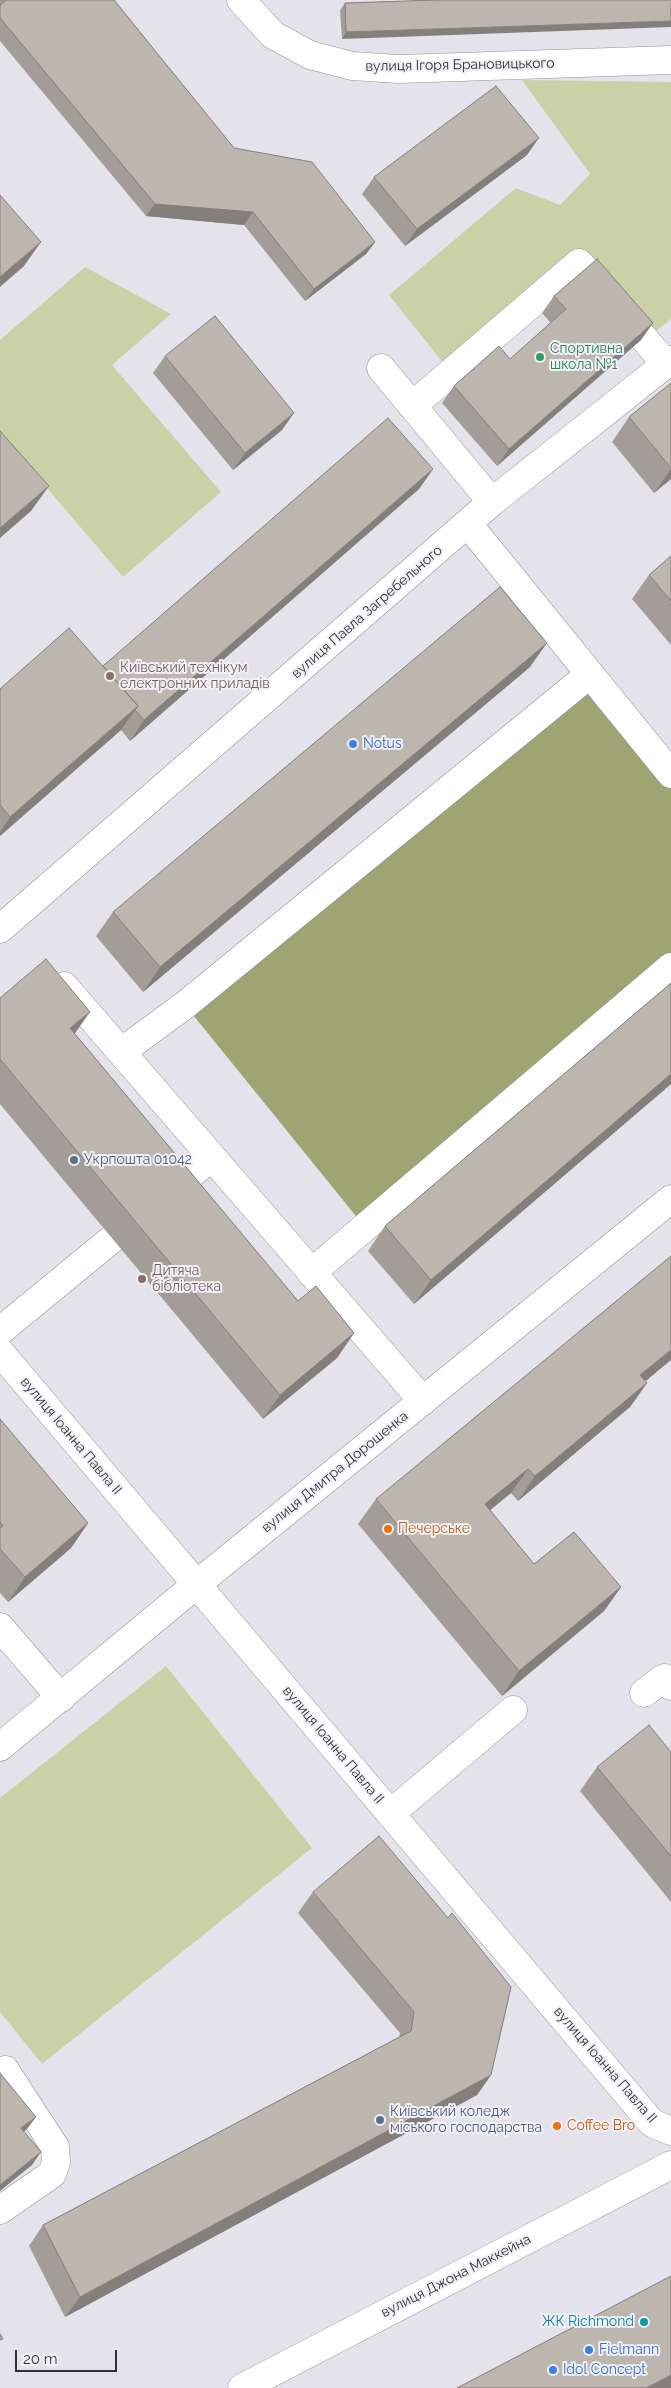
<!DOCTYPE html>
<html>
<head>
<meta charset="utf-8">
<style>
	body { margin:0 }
	#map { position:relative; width:671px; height:2388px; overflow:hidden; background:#e4e3ec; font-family:Raleway,sans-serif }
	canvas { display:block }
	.scale { position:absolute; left:15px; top:2350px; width:102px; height:22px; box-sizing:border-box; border:2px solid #313034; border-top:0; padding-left:6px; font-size:15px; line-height:18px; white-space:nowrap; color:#313034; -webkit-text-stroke:4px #f1f0f9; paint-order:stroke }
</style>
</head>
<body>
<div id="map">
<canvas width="671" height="2388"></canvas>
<div class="scale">20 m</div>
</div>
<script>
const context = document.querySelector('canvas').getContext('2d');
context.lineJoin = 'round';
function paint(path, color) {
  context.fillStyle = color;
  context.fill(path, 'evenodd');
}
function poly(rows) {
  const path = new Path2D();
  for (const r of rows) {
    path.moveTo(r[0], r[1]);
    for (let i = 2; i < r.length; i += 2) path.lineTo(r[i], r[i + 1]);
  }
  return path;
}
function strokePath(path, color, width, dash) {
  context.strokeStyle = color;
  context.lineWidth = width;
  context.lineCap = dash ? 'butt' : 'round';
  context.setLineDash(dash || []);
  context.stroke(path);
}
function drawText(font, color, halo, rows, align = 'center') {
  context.font = font + ' Raleway,sans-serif';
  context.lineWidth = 4;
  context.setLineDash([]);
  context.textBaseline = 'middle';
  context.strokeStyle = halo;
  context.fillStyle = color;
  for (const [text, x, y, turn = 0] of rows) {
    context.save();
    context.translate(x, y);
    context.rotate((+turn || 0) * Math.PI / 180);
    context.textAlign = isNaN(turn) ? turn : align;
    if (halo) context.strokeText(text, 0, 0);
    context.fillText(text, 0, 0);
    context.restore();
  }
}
paint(poly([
	[522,80,671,82,671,319,655,332,578,253,445,365,389,295,516,188,560,205,590,174],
	[85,267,171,314,112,365,221,492,123,577,0,433,0,340],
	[166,1666,312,1848,42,2064,0,2012,0,1798]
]), '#cbd1a6');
paint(poly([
	[590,674,671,774,671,967,364,1226,185,1005]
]), '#9ea472');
const minor = poly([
	[241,0,273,35,310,55,352,66,399,69,671,60],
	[381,368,492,502],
	[412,406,579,263,666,364],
	[468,524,671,774],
	[0,929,492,502,671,360],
	[64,986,423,1401],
	[121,1052,185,1005,590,674],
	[169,1192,212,1157],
	[311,1273,671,967],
	[0,1331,112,1239],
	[0,1352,652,2123,671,2131],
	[0,1627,61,1698],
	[644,1693,664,1678,671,1686],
	[0,1747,197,1584,671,1199],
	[391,1813,513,1710],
	[0,2210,52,2174,56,2162,55,2147,5,2070],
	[242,2388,671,2165]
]);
strokePath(minor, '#93929a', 29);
strokePath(minor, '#fff', 28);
paint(poly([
	[0,0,114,0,234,148,375,242,366,254,305,301,244,225,146,216,0,41],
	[437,0,342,39,340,10,345,3],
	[527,155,405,246,362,194,374,177],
	[554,296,641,340,497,466,442,403,454,386,510,359,551,323,542,313],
	[165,356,282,430,233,470,153,373],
	[671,383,671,479,654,493,612,442,629,417],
	[433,469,419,489,130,741,121,730,0,836,0,689,103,666],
	[671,556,671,645,632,599,649,575],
	[530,667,143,992,96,936,113,912],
	[671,983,671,1084,414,1304,368,1251,385,1226],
	[0,998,75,1034,298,1301,354,1333,337,1358,263,1419,0,1104],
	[645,1381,647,1383,630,1407,518,1501,511,1493,490,1510,534,1564,621,1587,604,1611,502,1696,358,1524,376,1499],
	[0,1419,88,1523,71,1548,8,1602,0,1593],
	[671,1752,671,1902,580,1791,597,1767],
	[313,1892,491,2075,477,2095,65,2317,29,2246,43,2225,399,2037,400,2033,298,1913]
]), '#a29d96');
paint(poly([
	[671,21,671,27,342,39,346,32],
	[539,138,527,155,405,246,417,229],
	[155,204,253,212,244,225,146,216],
	[41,242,24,266,0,287,0,277],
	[375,242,366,254,305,301,314,289],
	[653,323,641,340,497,466,509,449],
	[294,413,282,430,233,470,245,453],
	[433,469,419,489,130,741,144,720],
	[671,469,671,479,654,493],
	[49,486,31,511,0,538,0,528],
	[547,643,530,667,143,992,160,967],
	[138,706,121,730,0,836,0,832,10,817],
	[90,1012,73,1036,70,1028],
	[671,1074,671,1084,414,1304,431,1280],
	[354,1333,337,1358,263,1419,280,1395],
	[671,1350,671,1360,623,1400,640,1375],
	[647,1383,630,1407,518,1501,535,1476],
	[528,1469,511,1493,467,1529,485,1504],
	[88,1523,71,1548,8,1602,25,1577],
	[621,1587,604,1611,502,1696,519,1671],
	[491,2075,477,2095,65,2317,80,2297],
	[36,2117,27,2129,13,2141,21,2128],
	[41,2152,32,2165,0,2191,0,2185],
	[671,2375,671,2388,646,2388]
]), '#847f7a');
const building = poly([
	[6,0,114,0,234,148,312,162,375,242,314,289,253,212,155,204,0,18,0,5,6,0],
	[437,0,671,0,671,21,346,32,345,3,437,0],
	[496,86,539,138,417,229,374,177,496,86],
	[0,195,41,242,0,277,0,195],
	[597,259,653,323,509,449,454,386,499,346,510,359,566,309,554,296,597,259],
	[215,316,294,413,245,453,165,356,215,316],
	[671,383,671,468,629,417,671,383],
	[388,418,433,469,144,720,135,710,138,706,103,666,388,418],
	[0,431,49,486,0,528,0,431],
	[671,556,671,601,649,575,671,556],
	[500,587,547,643,160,967,113,912,500,587],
	[69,628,138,706,10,817,0,805,0,689,69,628],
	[46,959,90,1012,70,1028,298,1301,316,1286,354,1333,280,1395,0,1059,0,998,46,959],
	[671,983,671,1074,431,1280,385,1226,671,983],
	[671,1256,671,1350,640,1375,647,1383,535,1476,528,1469,485,1504,534,1564,574,1532,621,1587,519,1671,376,1499,671,1256],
	[0,1419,88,1523,25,1577,0,1549,0,1528,3,1526,0,1522,0,1419],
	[649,1725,671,1752,671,1856,597,1767,649,1725],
	[379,1836,448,1918,452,1913,511,1987,491,2075,80,2297,43,2225,411,2031,414,2012,313,1892,379,1836],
	[0,2073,36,2117,21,2128,41,2152,0,2185,0,2073],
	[671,2276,671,2375,646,2388,457,2388,671,2276],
	[0,2334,3,2339,0,2340,0,2334]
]);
paint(building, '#bcb6af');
strokePath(building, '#847f7a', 1);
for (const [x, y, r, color] of [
	[540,357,5,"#2e9e5b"],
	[110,676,5,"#8d6e63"],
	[353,744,5,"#3f7fe0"],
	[74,1160,5,"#5c6f8a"],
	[142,1279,5,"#8d6e63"],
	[388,1529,5,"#e8710a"],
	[380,2120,5,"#5c6f8a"],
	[557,2126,5,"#e8710a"],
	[644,2322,5,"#0f9aa8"],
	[589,2350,5,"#3f7fe0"],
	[553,2370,5,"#3f7fe0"]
]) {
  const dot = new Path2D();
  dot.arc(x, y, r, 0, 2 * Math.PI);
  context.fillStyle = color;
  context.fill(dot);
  strokePath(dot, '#f1f0f9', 2);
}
drawText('14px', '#313034', '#f1f0f9', [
	["вулиця Ігоря Брановицького",460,65,-1],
	["вулиця Павла Загребельного",367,612,-41],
	["вулиця Іоанна Павла II",71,1436,50],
	["вулиця Дмитра Дорошенка",335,1472,-39],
	["вулиця Іоанна Павла II",333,1745,50],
	["вулиця Іоанна Павла II",605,2065,49],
	["вулиця Джона Маккейна",456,2276,-27]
]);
drawText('14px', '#27864d', '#f1f0f9', [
	["Спортивна",550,349],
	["школа №1",550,365]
], 'left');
drawText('14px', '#785e54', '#f1f0f9', [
	["Київський технікум",120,668],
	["електронних приладів",120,684],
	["Дитяча",152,1271],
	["бібліотека",152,1287]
], 'left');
drawText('14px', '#366cbe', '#f1f0f9', [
	["Notus",363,744],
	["Fielmann",599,2350],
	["Idol Concept",563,2370]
], 'left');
drawText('14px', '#4e5e75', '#f1f0f9', [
	["Укрпошта 01042",84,1160],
	["Київський коледж",390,2112],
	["міського господарства",390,2128]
], 'left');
drawText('14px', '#c56008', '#f1f0f9', [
	["Печерське",398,1529],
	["Coffee Bro",567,2126]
], 'left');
drawText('14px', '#0d838f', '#f1f0f9', [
	["ЖК Richmond",634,2322]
], 'right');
</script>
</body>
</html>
